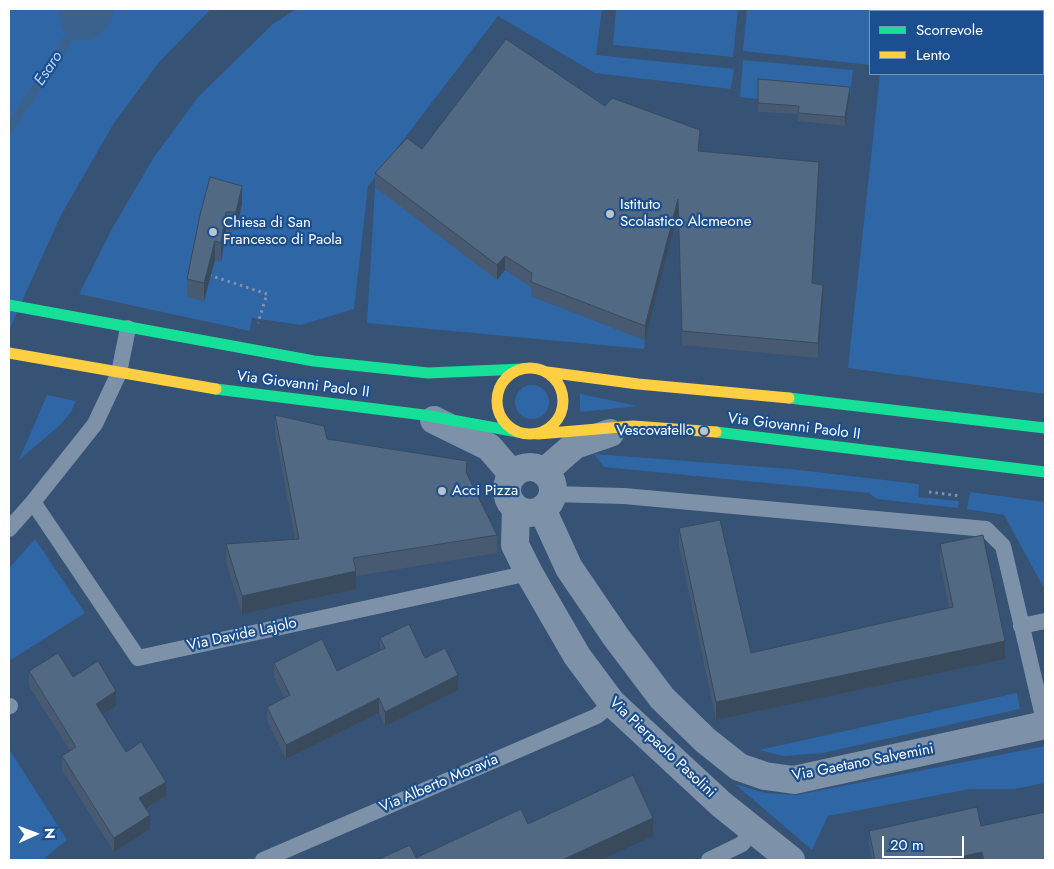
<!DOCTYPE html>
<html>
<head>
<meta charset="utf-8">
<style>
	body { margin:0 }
	#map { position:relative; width:1054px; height:869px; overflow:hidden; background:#365274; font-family:Jost,sans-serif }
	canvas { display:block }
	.frame { position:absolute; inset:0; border:10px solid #fff; pointer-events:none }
	.legend { position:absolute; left:869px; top:10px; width:175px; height:65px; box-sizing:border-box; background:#1b4f8f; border:1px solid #7695bc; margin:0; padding:6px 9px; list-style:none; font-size:15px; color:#fff }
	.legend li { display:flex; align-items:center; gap:10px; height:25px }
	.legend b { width:25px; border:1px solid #7695bc }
	.north { position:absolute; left:10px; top:809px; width:50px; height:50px; -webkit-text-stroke:4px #1b4f8f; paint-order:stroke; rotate:88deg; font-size:14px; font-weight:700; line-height:20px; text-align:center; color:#fff }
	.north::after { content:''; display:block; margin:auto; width:18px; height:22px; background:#fff; clip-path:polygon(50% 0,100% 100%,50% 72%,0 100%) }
	.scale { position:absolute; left:882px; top:836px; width:82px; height:22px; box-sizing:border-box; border:2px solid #fff; border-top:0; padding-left:6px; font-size:15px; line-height:18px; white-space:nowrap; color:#fff; -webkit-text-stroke:4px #1b4f8f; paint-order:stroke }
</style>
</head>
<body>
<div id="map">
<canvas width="1054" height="869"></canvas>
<div class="frame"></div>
<ul class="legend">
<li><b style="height:6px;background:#16e098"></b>Scorrevole</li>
<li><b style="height:6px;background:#ffcf43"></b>Lento</li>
</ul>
<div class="north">N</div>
<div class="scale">20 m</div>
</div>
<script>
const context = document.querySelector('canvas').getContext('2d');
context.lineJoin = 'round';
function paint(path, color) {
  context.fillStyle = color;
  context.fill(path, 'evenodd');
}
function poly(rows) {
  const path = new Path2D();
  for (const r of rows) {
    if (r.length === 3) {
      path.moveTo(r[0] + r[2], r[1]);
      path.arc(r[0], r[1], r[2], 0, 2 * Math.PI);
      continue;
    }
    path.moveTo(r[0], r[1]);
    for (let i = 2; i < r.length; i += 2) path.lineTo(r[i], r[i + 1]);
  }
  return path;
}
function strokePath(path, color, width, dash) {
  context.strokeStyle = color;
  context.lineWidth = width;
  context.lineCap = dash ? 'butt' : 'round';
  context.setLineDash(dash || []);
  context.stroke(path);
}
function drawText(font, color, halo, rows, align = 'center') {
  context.font = font + ' Jost,sans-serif';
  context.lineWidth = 4.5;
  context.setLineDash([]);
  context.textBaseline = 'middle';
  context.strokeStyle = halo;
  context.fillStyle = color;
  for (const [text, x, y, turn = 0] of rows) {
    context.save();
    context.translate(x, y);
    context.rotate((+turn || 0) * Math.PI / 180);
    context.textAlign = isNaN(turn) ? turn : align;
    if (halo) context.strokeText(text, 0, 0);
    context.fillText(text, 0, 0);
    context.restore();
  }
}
paint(poly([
	[9,9,211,9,159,62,114,123,61,215,9,330],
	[296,9,602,9,596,55,734,69,731,89,595,73,498,16,368,186,354,309,301,325,252,318,250,331,79,294,113,227,154,157,199,96,273,24],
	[616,9,738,9,733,57,613,45],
	[747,9,1045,9,1045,394,848,368,880,74,1043,74,1043,11,870,11,870,65,743,51],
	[743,60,853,70,850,96,758,88,758,99,740,97],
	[375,187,532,287,531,296,645,340,644,349,367,323],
	[532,402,17],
	[580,394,581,394,638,406,580,412],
	[47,395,76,401,71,412,60,425,19,460],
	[594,454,790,469,919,484,918,497,959,501,958,508,877,499,869,493,604,467],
	[970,492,1045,502,1045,590,1004,515,967,509],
	[35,539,85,613,9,661,9,568],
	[1017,693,1020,709,823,753,783,756,759,750],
	[1045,746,1045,783,1014,789,970,789,828,816,812,850,735,784,765,793,797,795],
	[9,749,67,840,42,860,9,860]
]), '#2f66a5');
strokePath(poly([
	[9,129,84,15]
]), '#3b618d', 9);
strokePath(poly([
	[84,15,89,9]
]), '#3b618d', 50);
strokePath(poly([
	[209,275,267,294,258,323],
	[929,492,961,496]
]), '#7d92a8', 3, [2.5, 4]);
strokePath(poly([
	[552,494,624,496,986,529,1003,546,1045,725],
	[33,502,138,658,529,573],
	[9,529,33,502,95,424,119,373,128,328],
	[1021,626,1045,621],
	[9,706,10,706],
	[263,860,597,716,612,703],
	[709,860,742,844,753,830]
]), '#7d92a8', 16);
strokePath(poly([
	[434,420,489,447,513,475],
	[530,490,23],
	[544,472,575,445,610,433],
	[516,508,515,545,529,573,577,656,612,703,721,804,791,860],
	[542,509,569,568,616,637,662,698,705,740,739,767,765,776,794,780,1045,725]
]), '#7d92a8', 28);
strokePath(poly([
	[9,305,314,361,428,373,522,369],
	[216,389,424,415,518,432],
	[789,398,1045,428],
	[716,432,1045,472]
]), '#16e098', 11);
strokePath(poly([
	[9,353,216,389],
	[530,401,33],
	[547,372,638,384,789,398],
	[538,434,633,426,716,432]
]), '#ffcf43', 11);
paint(poly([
	[758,79,850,96,845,126,798,121,798,114,758,112],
	[605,106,700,145,699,151,819,177,813,283,823,299,818,358,682,345,678,213,645,340,531,296,531,287,505,270,497,280,375,187,375,173,422,149],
	[242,204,236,230,226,231,221,262,215,260,204,301,187,297,187,279,200,215],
	[275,415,327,439,467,474,497,535,497,553,356,576,356,589,242,614,226,562,226,544,295,539,275,433],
	[679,528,751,653,949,608,940,562,940,544,1005,659,716,720,679,546],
	[380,638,425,658,458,690,385,726,379,713,286,759,267,721,267,707,284,698,274,677,274,663,337,671,380,650],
	[29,671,73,677,116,706,102,714,126,752,166,796,146,809,150,829,114,852,62,770,62,756,70,751,29,686],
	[981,826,1045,860,872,860,869,845,869,831]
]), '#475a72');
paint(poly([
	[850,87,850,96,845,126,845,117],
	[819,162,819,177,812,297,812,283],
	[242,186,242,204,236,230,236,212],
	[678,199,678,213,645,340,645,326],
	[226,212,226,231,221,262,221,243],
	[215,241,215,260,204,301,204,283],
	[505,256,505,270,497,280,497,265],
	[823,285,823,299,818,358,818,343],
	[356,571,356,589,242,614,242,596],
	[1005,641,1005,659,716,720,716,702],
	[458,675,458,690,385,726,385,712],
	[116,691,116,706,96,718,96,704],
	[379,698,379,713,286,759,286,745],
	[166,782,166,796,139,813,139,798],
	[150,815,150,829,114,852,114,838],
	[653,818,653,836,601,860,562,860],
	[982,852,982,860,947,860]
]), '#394a5c');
const building = poly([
	[506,39,605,106,612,98,700,130,698,151,819,162,812,283,823,285,818,343,682,331,678,199,645,326,531,282,532,273,505,256,497,265,375,173,407,138,422,149,506,39],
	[758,79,850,87,845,117,798,113,799,106,758,103,758,79],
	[210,177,242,186,236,212,226,212,221,243,215,241,204,283,187,279,200,215,210,177],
	[275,415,324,426,327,439,467,461,466,472,497,535,353,558,356,571,242,596,226,544,299,539,275,415],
	[720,520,751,653,953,607,940,544,983,535,1005,641,716,702,679,528,720,520],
	[409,624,425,658,445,648,458,675,385,712,379,698,286,745,267,707,290,695,274,663,322,639,337,671,385,648,380,638,409,624],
	[58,653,73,677,98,661,116,691,96,704,126,752,141,742,166,782,139,798,150,815,114,838,62,756,76,747,29,671,58,653],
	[633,775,653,818,562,860,377,860,410,845,416,858,521,809,528,824,633,775],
	[977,807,981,826,1045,812,1045,860,984,860,982,852,947,860,875,860,869,831,977,807]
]);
paint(building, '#526984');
strokePath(building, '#394a5c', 1);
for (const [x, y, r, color] of [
	[610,214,5,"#b9c2ce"],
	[213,232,5,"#b9c2ce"],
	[704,431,5,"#b9c2ce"],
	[442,491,5,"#b9c2ce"]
]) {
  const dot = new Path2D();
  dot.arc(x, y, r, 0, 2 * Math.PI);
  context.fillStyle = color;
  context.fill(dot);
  strokePath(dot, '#1b4f8f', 2);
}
drawText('15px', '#fff', '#1b4f8f', [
	["Istituto",620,205],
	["Scolastico Alcmeone",620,222],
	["Chiesa di San",223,223],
	["Francesco di Paola",223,240],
	["Vescovatello",694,431,"right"],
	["Acci Pizza",452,491]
], 'left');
drawText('15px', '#fff', '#1b4f8f', [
	["Via Giovanni Paolo II",303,385,7],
	["Via Giovanni Paolo II",794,427,7],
	["Via Davide Lajolo",242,635,-12],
	["Via Pierpaolo Pasolini",662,748,43],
	["Via Gaetano Salvemini",863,763,-11],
	["Via Alberto Moravia",439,784,-23]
]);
drawText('italic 16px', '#b5d3f5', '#1b4f8f', [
	["Esaro",49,69,-56]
]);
</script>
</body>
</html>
